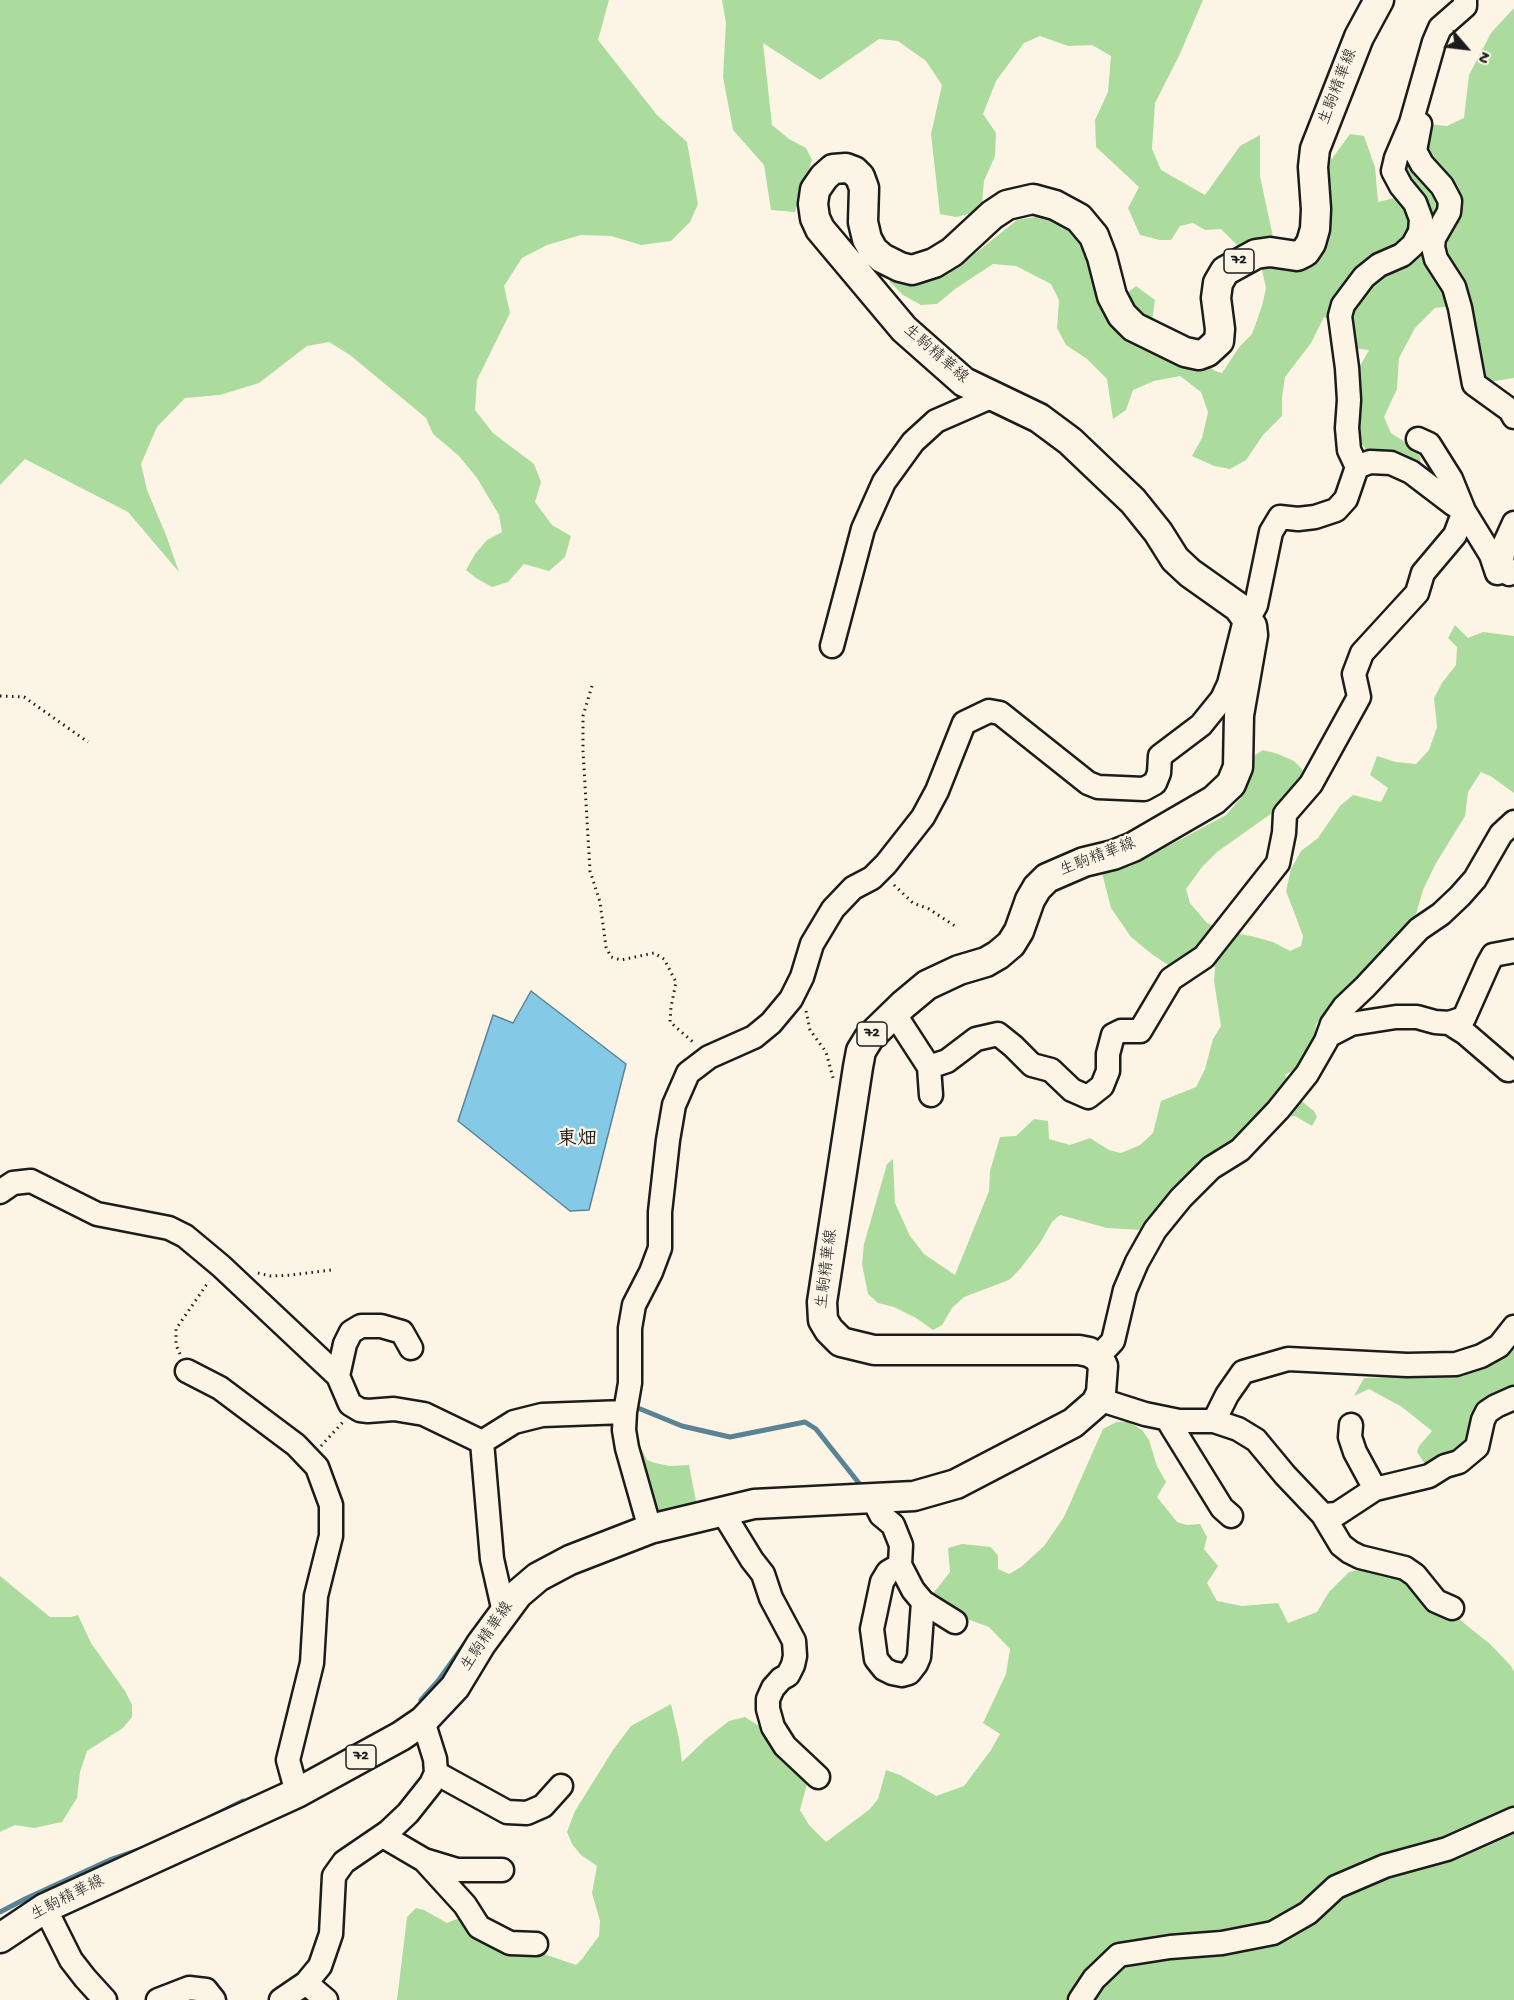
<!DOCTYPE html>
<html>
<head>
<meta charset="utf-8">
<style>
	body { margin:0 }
	#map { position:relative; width:1514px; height:2000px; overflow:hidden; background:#fcf5e5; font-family:"Gochi Hand",sans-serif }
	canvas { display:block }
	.north { position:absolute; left:1436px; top:18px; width:60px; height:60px; -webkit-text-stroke:4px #fcf5e5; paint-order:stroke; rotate:118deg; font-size:16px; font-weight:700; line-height:24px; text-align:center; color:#1c1c1c }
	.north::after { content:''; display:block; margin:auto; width:21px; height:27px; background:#1c1c1c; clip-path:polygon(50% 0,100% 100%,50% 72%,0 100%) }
</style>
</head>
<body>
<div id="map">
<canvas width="1514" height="2000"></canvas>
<div class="north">N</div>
</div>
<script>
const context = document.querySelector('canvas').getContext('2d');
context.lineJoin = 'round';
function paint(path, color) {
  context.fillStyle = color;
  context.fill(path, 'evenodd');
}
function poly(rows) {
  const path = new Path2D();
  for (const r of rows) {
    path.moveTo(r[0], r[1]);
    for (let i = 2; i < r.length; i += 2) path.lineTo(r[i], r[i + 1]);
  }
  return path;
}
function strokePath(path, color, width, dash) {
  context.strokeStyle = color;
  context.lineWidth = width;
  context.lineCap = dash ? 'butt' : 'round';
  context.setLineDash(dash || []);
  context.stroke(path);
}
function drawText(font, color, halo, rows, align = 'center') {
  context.font = font + ' "Gochi Hand","Klee One",sans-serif';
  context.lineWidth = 4.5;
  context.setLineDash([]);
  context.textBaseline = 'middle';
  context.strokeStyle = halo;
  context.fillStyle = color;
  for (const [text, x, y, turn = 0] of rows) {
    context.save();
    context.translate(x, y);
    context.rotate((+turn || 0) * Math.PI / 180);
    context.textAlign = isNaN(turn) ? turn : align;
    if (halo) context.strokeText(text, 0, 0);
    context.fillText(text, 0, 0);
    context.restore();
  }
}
paint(poly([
	[0,0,609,0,598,40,657,115,687,142,698,204,690,222,671,241,641,245,611,236,581,235,547,245,522,258,504,286,510,313,477,380,475,410,493,433,534,464,541,482,535,502,552,525,571,536,565,557,549,571,524,564,508,582,492,587,476,578,466,570,475,554,487,540,502,532,499,515,477,478,459,456,433,434,426,418,350,355,329,342,307,346,259,383,220,395,185,398,157,427,141,464,147,490,166,535,179,572,128,512,25,459,0,485],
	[722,0,1203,0,1179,56,1155,103,1152,149,1161,170,1205,195,1240,146,1260,135,1260,176,1277,256,1306,256,1331,160,1350,134,1364,136,1375,167,1378,202,1394,198,1404,170,1407,122,1447,126,1464,118,1469,75,1491,33,1514,8,1514,378,1489,382,1475,367,1452,306,1435,308,1415,328,1399,358,1397,389,1384,417,1391,433,1419,451,1421,465,1369,454,1362,444,1351,388,1360,366,1369,350,1341,347,1337,324,1324,317,1311,343,1285,377,1282,397,1282,416,1263,435,1246,460,1230,469,1214,466,1192,456,1202,438,1208,412,1201,392,1180,376,1154,381,1133,390,1126,410,1113,419,1107,379,1087,359,1066,345,1057,328,1059,300,1051,284,1016,266,993,264,955,289,937,304,921,305,903,295,889,281,902,277,932,280,956,269,1017,220,1047,215,1067,218,1120,299,1136,286,1155,300,1152,321,1215,371,1222,373,1240,346,1252,334,1262,306,1266,288,1262,270,1221,229,1205,230,1193,223,1180,226,1171,240,1160,240,1140,235,1128,208,1139,187,1096,147,1095,120,1108,92,1111,56,1092,45,1068,46,1040,36,1024,43,996,81,983,114,996,133,995,156,984,181,982,204,969,214,956,217,940,214,931,134,942,85,926,61,898,41,879,39,820,80,763,43,772,125,789,139,806,148,812,160,795,212,771,210,764,165,733,130,723,77,726,23],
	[1455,625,1468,638,1483,632,1514,636,1514,793,1492,777,1481,772,1468,792,1465,816,1435,865,1423,890,1416,914,1369,971,1316,1024,1314,1045,1298,1068,1285,1075,1299,1099,1314,1111,1317,1117,1312,1126,1295,1116,1286,1117,1260,1137,1219,1149,1196,1169,1143,1230,1107,1228,1060,1215,1052,1222,1040,1243,1020,1269,1009,1280,964,1297,952,1308,942,1325,933,1330,916,1318,894,1307,878,1303,868,1294,862,1264,864,1244,887,1164,893,1159,895,1203,910,1236,924,1254,955,1275,989,1191,990,1171,1000,1137,1016,1136,1034,1119,1048,1121,1049,1139,1070,1145,1090,1138,1109,1150,1121,1153,1140,1145,1153,1133,1161,1101,1196,1087,1205,1069,1213,1039,1221,1026,1214,981,1215,967,1196,962,1179,972,1153,955,1131,937,1111,908,1102,873,1111,865,1129,867,1226,815,1241,798,1255,755,1263,750,1278,754,1294,761,1303,770,1299,784,1278,804,1272,813,1217,852,1202,867,1186,889,1190,903,1207,923,1232,933,1251,936,1273,942,1290,951,1301,946,1303,936,1286,891,1291,869,1301,851,1318,838,1340,806,1353,795,1381,802,1388,788,1370,775,1377,756,1396,762,1416,764,1429,750,1437,727,1434,698,1442,683,1456,665,1457,647,1448,638],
	[1514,1332,1514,1401,1506,1403,1490,1427,1431,1473,1417,1452,1419,1446,1432,1431,1402,1407,1369,1389,1354,1396,1364,1378,1424,1376,1470,1368],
	[1116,1422,1129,1422,1142,1430,1149,1440,1157,1466,1166,1482,1157,1497,1177,1522,1187,1525,1200,1524,1207,1537,1204,1549,1218,1566,1207,1583,1217,1601,1242,1606,1278,1603,1288,1623,1317,1612,1329,1592,1349,1572,1365,1568,1429,1584,1460,1620,1490,1644,1511,1666,1514,1672,1514,1812,1272,1926,1116,1949,1072,2000,397,2000,407,1917,416,1908,424,1910,447,1923,469,1914,547,1955,576,1965,582,1959,599,1936,600,1921,592,1893,597,1866,581,1855,572,1844,567,1832,575,1811,613,1750,631,1726,671,1704,679,1739,682,1762,706,1739,729,1721,745,1717,759,1726,770,1745,804,1777,807,1784,800,1810,809,1825,826,1842,870,1809,878,1799,886,1770,900,1775,936,1796,964,1786,991,1750,1000,1734,983,1723,1006,1674,1010,1649,989,1627,953,1614,928,1600,950,1572,948,1548,962,1544,991,1547,998,1556,998,1569,1009,1574,1021,1567,1044,1546,1064,1517,1103,1429],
	[642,1450,647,1460,655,1463,670,1466,689,1465,697,1507,662,1512,649,1506,633,1452],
	[0,1576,50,1617,71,1617,78,1615,91,1643,125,1691,132,1705,132,1717,123,1728,87,1751,80,1772,77,1798,62,1822,34,1828,15,1825,0,1832],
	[1514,1826,1514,2000,1086,2000,1121,1960,1223,1948,1339,1892]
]), '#abdc9d');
const water = poly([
	[531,991,626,1064,589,1210,570,1211,458,1121,493,1015,513,1023,531,991]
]);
paint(water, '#84cae6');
strokePath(water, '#5a8495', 1.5);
strokePath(poly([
	[633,1406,682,1426,730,1437,805,1422,816,1429,862,1487],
	[421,1700,438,1681,471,1635],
	[209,1818,243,1801],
	[0,1912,25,1899,112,1859,141,1849]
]), '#5a8495', 5);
const minor = poly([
	[1420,124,1415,151,1422,164,1442,186,1450,201,1449,212,1434,238,1433,247,1436,259,1454,287,1460,308,1474,384,1510,410,1514,417],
	[1418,439,1429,444,1451,479,1464,511,1491,555,1497,573,1506,571],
	[1357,467,1349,450,1347,428,1349,400,1347,368,1340,316,1343,305,1364,277,1379,265,1402,255,1413,245,1420,232,1421,219,1415,203,1401,186,1393,171,1396,158,1411,123,1434,42,1440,28,1465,6,1465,0],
	[1509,574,1502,562,1504,545,1514,523],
	[832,646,863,529,884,482,913,442,936,421,991,397],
	[894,1013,929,1067,931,1095],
	[1449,1023,1464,1018,1488,964,1493,955,1514,951],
	[1328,1036,1351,1024,1396,1017,1417,1017,1435,1022,1449,1023,1465,1033,1508,1070],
	[0,1192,13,1183,31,1181,97,1214,169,1228,185,1236,221,1266,338,1376,350,1404,360,1410,368,1411,394,1409,424,1414,482,1442],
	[1098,1357,1113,1341,1125,1290,1137,1262,1155,1230,1181,1198,1211,1168,1240,1150,1278,1110,1307,1074,1326,1041,1332,1024,1344,1007,1365,987,1419,929,1441,914,1460,896,1475,879,1501,834,1514,822],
	[187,1371,220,1388,296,1445,317,1467,331,1505,331,1536,316,1596,312,1663,288,1760,297,1793],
	[338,1376,345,1344,351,1332,361,1326,381,1326,402,1332,411,1348],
	[1098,1399,1145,1414,1179,1421,1214,1421,1238,1429,1256,1440,1285,1475,1323,1515,1337,1514,1375,1489,1429,1476,1445,1466,1459,1462,1477,1447,1483,1420,1487,1412,1496,1406,1514,1398],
	[625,1412,624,1430,627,1448,650,1529],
	[1167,1419,1222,1508,1231,1516],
	[1214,1421,1227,1395,1243,1372,1288,1359,1407,1365,1456,1364,1481,1356,1499,1346,1514,1327],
	[1351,1425,1350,1437,1355,1452,1375,1489],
	[482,1442,514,1422,542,1415,625,1412,630,1383,630,1328,634,1305,651,1272,660,1248,660,1212,668,1140,674,1105,688,1073,709,1057,754,1037,771,1023,791,999,802,977,812,944,833,909,853,888,872,878,886,864,923,817,937,791,964,723,989,711,1000,713,1088,783,1098,787,1144,789,1155,783,1159,773,1160,756,1201,725,1222,699,1229,684,1243,628,1256,605,1271,532,1280,517,1298,519,1315,517,1336,510,1346,499,1357,467,1370,462,1391,463,1411,472,1453,504,1464,511,1455,535,1423,573,1417,593,1362,653,1354,674,1359,697,1311,784,1285,814,1284,833,1278,863,1204,957,1171,979,1140,1031,1121,1031,1113,1035,1108,1054,1108,1071,1102,1086,1088,1097,1072,1090,1051,1070,1032,1065,1013,1046,998,1034,976,1039,947,1061,929,1067],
	[482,1442,492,1559,504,1612],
	[872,1497,881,1515,893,1525,901,1545,900,1565,913,1590,923,1602,955,1622],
	[722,1511,752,1560,763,1574,771,1598,794,1641,795,1656,793,1665,788,1675,781,1679,773,1688,768,1699,768,1709,773,1727,785,1746,818,1777],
	[1323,1515,1341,1545,1350,1552,1360,1557,1405,1568,1415,1575,1436,1601,1452,1608],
	[900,1565,888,1572,882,1582,872,1629,876,1659,884,1669,892,1673,902,1675,909,1673,916,1664,919,1657,923,1602],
	[436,1773,507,1812,527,1813,543,1806,561,1786],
	[383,1836,424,1860,457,1870,502,1870],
	[424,1860,465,1905,479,1927,510,1943,536,1944],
	[45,1908,71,1960,85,1978,105,2000],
	[158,2000,189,1988,206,1990,214,2000],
	[281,2000,306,1983],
	[326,2000,306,1983,320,1966,331,1934,334,1876,344,1862,388,1832,408,1813,431,1784,436,1773,435,1759,423,1721],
	[1080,2000,1094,1979,1119,1955,1170,1947,1222,1943,1273,1933,1308,1913,1336,1887,1385,1866,1447,1849,1514,1819]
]);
const major = poly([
	[0,1938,45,1908,297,1793,401,1736,423,1721,455,1687,481,1644,518,1594,538,1577,570,1560,650,1529,754,1504,914,1496,956,1484,1073,1423,1096,1403,1101,1393,1103,1366,1098,1357,1089,1352,1079,1350,874,1350,841,1342,829,1330,823,1320,822,1302,858,1067,861,1051,869,1038,903,1005,927,985,959,970,986,962,998,955,1011,944,1019,931,1030,900,1037,888,1047,878,1084,862,1113,855,1133,847,1214,800,1231,784,1238,767,1239,715,1253,635,1252,626,1238,607,1190,573,1175,559,1158,532,1133,501,1070,441,1039,418,964,382,904,329,820,229,815,218,813,204,815,190,824,177,833,169,846,168,854,171,860,177,864,188,863,222,867,239,873,250,882,258,900,267,912,270,934,263,952,252,992,215,1007,205,1033,199,1055,205,1079,218,1094,236,1102,257,1112,296,1122,315,1134,327,1185,352,1199,355,1207,352,1219,341,1220,329,1216,298,1218,283,1225,271,1256,254,1270,252,1297,256,1305,252,1311,243,1315,229,1316,209,1313,167,1315,149,1359,37,1379,0]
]);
strokePath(minor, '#1c1c1c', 27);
strokePath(major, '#1c1c1c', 33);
strokePath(poly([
	[592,686,583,716,583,751,590,871,600,902,606,947,611,957,621,960,654,953,664,959,676,982,671,1007,670,1022,694,1043],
	[0,696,24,697,88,742],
	[894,885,913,903,929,909,955,926],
	[806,1011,810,1030,826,1052,833,1078],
	[258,1273,271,1276,292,1275,331,1270],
	[180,1354,176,1345,176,1329,209,1281],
	[321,1446,343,1422]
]), '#1c1c1c', 3, [1.5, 4.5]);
strokePath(minor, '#fcf5e5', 22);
strokePath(major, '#fcf5e5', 28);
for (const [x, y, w] of [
	[1239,261,30],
	[872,1034,30],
	[361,1757,30]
]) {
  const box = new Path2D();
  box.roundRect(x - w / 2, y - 12, w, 24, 4.5);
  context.fillStyle = '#fcf5e5';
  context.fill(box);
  strokePath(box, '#1c1c1c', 1.5);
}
drawText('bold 15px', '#1c1c1c', null, [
	["72",1239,261],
	["72",872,1034],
	["72",361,1757]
]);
drawText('16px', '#1c1c1c', '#fcf5e5', [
	["生駒精華線",1339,87,-69],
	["生駒精華線",935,355,41],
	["生駒精華線",1098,858,-21],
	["生駒精華線",828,1269,-83],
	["生駒精華線",488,1637,-56],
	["生駒精華線",68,1899,-27]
]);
drawText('bold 20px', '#1c1c1c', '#fcf5e5', [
	["東畑",577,1141]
]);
</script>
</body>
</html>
